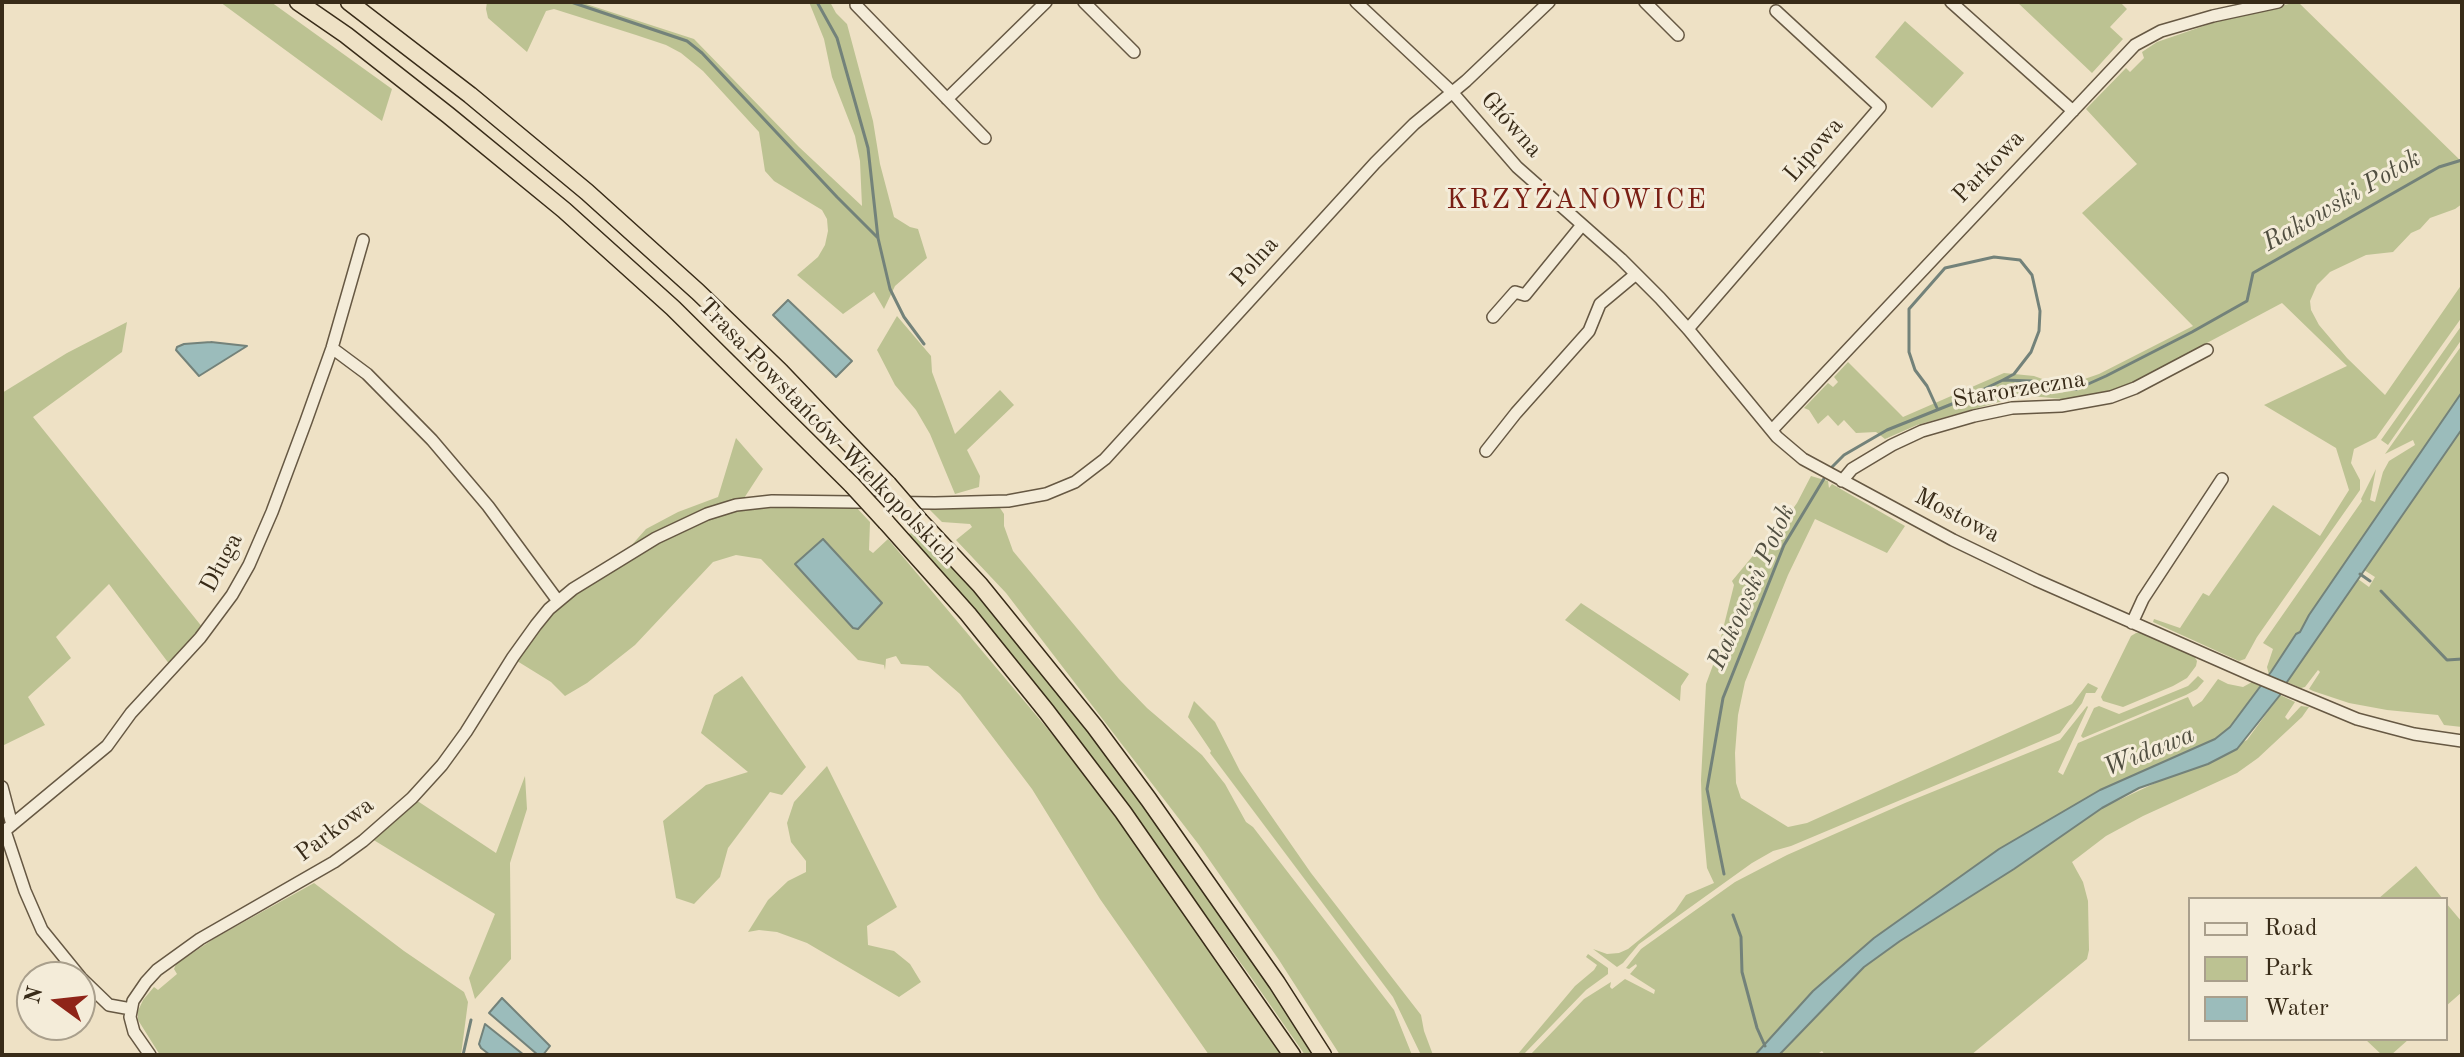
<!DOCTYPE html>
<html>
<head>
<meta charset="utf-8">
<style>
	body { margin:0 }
	#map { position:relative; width:2464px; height:1057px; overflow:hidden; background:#eee1c5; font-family:"Old Standard TT",serif }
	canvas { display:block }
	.frame { position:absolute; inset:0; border:4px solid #382b18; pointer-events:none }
	.legend { position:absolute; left:2188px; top:897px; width:260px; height:144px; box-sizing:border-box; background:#f4ecd9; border:2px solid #a99f8c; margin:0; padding:10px 14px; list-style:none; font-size:24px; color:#382b18 }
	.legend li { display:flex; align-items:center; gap:16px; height:40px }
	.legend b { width:40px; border:2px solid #a99f8c }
	.north { position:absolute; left:16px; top:961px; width:80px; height:80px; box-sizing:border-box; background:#f4ecd9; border:2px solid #a99f8c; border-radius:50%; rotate:285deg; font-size:22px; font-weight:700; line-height:32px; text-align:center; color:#382b18 }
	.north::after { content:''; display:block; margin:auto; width:28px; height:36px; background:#8f2418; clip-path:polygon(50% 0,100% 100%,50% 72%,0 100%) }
</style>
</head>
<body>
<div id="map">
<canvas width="2464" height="1057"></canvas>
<div class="frame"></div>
<ul class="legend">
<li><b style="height:10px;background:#f4ecd9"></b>Road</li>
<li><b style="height:22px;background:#bcc292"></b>Park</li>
<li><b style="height:22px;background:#9bbcbb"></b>Water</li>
</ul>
<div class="north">N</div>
</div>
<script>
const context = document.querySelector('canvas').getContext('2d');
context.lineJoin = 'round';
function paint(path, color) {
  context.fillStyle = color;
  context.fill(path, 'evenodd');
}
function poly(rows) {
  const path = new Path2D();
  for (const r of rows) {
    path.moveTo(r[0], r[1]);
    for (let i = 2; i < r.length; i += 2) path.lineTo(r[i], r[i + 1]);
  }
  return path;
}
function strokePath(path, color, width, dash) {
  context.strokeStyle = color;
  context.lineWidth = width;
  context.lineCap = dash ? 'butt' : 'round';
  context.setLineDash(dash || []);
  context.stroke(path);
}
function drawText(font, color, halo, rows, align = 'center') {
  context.font = font + ' "Old Standard TT",serif';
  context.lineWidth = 6;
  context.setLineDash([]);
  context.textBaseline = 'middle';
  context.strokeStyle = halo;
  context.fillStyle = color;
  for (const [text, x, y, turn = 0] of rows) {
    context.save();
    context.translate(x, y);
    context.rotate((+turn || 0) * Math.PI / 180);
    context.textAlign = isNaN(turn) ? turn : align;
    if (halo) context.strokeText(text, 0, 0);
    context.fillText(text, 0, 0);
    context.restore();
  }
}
paint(poly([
	[220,2,271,2,392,89,382,121],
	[580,2,694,39,799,147,862,206,860,161,855,136,832,77,824,39,809,2,830,2,836,13,847,24,873,121,880,164,894,217,910,227,918,229,927,258,895,286,884,309,874,292,843,314,797,275,818,257,825,245,828,231,827,219,822,210,774,181,765,171,759,132,703,71,681,53,666,45,636,35,554,9,546,11,527,52,488,18,486,9,487,2],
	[2017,2,2120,2,2127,9,2110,27,2123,39,2092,73],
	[2298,2,2462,162,2462,204,2455,209,2430,218,2420,229,2411,233,2393,252,2366,255,2330,272,2317,285,2310,301,2311,310,2319,325,2347,358,2385,395,2462,284,2462,317,2376,438,2354,449,2351,463,2360,480,2360,490,2257,637,2245,659,2239,661,2153,622,2154,619,2180,628,2203,593,2209,596,2273,505,2320,536,2349,490,2336,448,2264,405,2347,366,2282,303,2111,394,2072,400,2031,396,1999,402,1917,425,1885,439,1876,432,1856,433,1844,420,1838,426,1828,415,1818,424,1809,410,1804,408,1828,383,1833,387,1838,382,1834,377,1848,362,1903,417,2004,373,2034,376,2059,385,2070,384,2099,374,2193,326,2082,213,2137,164,2086,109,2126,68,2130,72,2144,58,2142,52,2157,42,2230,17],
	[1905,21,1964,73,1932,108,1875,57],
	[897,316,931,356,932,372,955,434,1000,390,1014,405,967,450,980,476,979,487,955,494,930,434,916,410,895,385,877,350],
	[127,322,122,352,33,417,203,628,170,665,109,584,56,637,71,658,28,697,45,725,2,746,2,393,67,353],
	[2462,325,2462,339,2388,445,2381,440],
	[2462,345,2462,392,2309,615,2300,633,2296,634,2269,675,2267,667,2273,649,2263,643,2362,501,2361,499,2376,469,2370,500,2375,502,2383,472,2389,461,2415,445,2413,440,2385,454],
	[2462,429,2462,727,2444,725,2438,715,2387,710,2349,703,2313,691,2309,689,2320,672,2318,670,2305,687,2301,688,2287,682,2358,579,2369,587,2375,577,2364,570],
	[736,438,763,469,737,509,855,506,870,522,869,550,873,553,888,539,1057,740,1105,803,1173,895,1281,1055,1209,1055,1100,899,1032,789,960,694,928,666,901,664,896,656,886,659,885,670,884,665,858,660,761,559,736,555,713,562,635,645,587,683,565,696,551,682,509,656,567,587,630,547,646,529,678,512,718,497],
	[1811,476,1828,481,1829,488,1832,484,1905,526,1887,553,1815,519,1788,575,1745,682,1738,715,1735,753,1736,783,1741,798,1788,827,1807,823,2072,704,2088,683,2098,688,2095,693,2086,693,2082,703,2060,733,1791,846,1773,851,1752,863,1639,944,1623,963,1617,967,1593,949,1607,954,1619,953,1628,949,1675,911,1686,895,1714,883,1707,868,1702,813,1701,780,1706,684,1716,657,1734,585,1732,581,1771,534,1780,527,1797,503],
	[963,506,1000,508,1004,514,1004,526,1013,551,1119,679,1147,708,1202,755,1225,784,1246,822,1253,827,1394,1010,1412,1055,1340,1055,1279,960,1199,845,1006,593,956,540,972,527,970,524,942,522,927,507],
	[924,532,1077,715,1164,831,1241,941,1313,1055,1305,1055,1248,973,1067,725,906,534],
	[1581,603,1689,674,1681,686,1680,701,1565,620],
	[2136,633,2141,633,2194,656,2197,661,2196,666,2187,678,2173,686,2123,707,2103,701,2101,697,2131,636],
	[742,676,806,767,782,795,770,792,728,848,720,877,694,904,676,898,663,821,706,785,748,772,701,733,714,695],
	[2198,676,2204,681,2197,689,2186,695,2083,738,2081,736,2094,708,2099,706,2119,714,2188,686],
	[2218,679,2228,684,2243,687,2252,682,2260,686,2230,727,2215,739,2100,790,1999,849,1874,938,1813,991,1755,1055,1530,1055,1584,999,1611,982,1610,987,1612,989,1625,979,1654,994,1655,990,1630,974,1637,966,1636,964,1629,969,1626,968,1641,949,1735,882,1787,855,1905,803,2060,740,2087,706,2088,707,2058,772,2063,775,2078,743,2188,697,2193,707,2202,701],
	[2280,695,2295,702,2285,717,2288,720,2301,706,2309,707,2302,717,2258,758,2237,773,2143,816,2106,836,2072,862,2083,882,2088,901,2089,950,2087,959,1971,1055,1825,1055,1822,1051,1816,1055,1779,1055,1864,967,1900,941,2014,869,2102,808,2247,740],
	[1194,701,1215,722,1240,771,1311,873,1421,1015,1424,1031,1433,1055,1421,1055,1393,997,1210,753,1211,751,1188,717],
	[827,766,897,907,867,926,868,945,894,951,910,964,921,982,899,997,807,943,777,932,759,930,748,932,768,900,788,881,806,872,806,861,791,842,787,823,794,802],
	[525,776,527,809,510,863,511,959,475,999,469,978,495,914,372,839,416,800,496,853],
	[2416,866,2443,899,2378,899],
	[314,883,404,951,464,992,468,1002,461,1055,160,1055,138,1020,138,1011,143,1000,154,987,158,990,177,974,174,969,176,964,215,938],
	[2446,903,2462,922,2462,992,2446,1006],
	[1588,954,1608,968,1608,974,1586,990,1523,1055,1517,1055,1575,986,1594,970,1597,965,1586,957],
	[2365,1039,2409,1039,2391,1055,2382,1055]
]), '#bcc292');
const water = poly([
	[788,300,852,361,836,377,773,315,788,300],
	[211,342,247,346,199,376,176,350,177,347,184,344,211,342],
	[2462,392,2462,429,2287,682,2280,695,2237,749,2208,764,2139,788,2102,808,2014,869,1900,941,1864,967,1779,1055,1755,1055,1813,991,1874,938,1999,849,2100,790,2215,739,2230,727,2271,672,2296,634,2300,632,2309,615,2462,392],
	[823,539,882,603,858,629,853,628,795,564,823,539],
	[502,998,550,1046,543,1055,538,1055,489,1013,502,998],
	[485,1024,524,1055,490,1055,481,1048,479,1044,485,1024]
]);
paint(water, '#9bbcbb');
strokePath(water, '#73827a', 2);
strokePath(poly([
	[571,2,687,41,702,53,837,197,878,238],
	[817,2,837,38,868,148,878,238,890,289,904,317,924,344],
	[1937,408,1927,386,1915,370,1909,352,1909,309,1945,268,1994,257,2020,260,2032,275,2040,311,2039,331,2031,352,2014,374,2003,380],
	[1829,470,1844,455,1887,430,1957,402,2003,380,2031,381,2053,389,2077,389,2106,376,2192,332,2247,301,2253,273,2439,167,2462,160],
	[2360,574,2370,581],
	[2381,591,2447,660,2462,659],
	[1724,874,1707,789,1723,698,1784,545,1825,477],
	[1733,915,1741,937,1742,972,1757,1028,1765,1046],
	[463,1055,471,1020]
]), '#73827a', 3);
const minor = poly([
	[1084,2,1134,52],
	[1356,2,1452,92,1517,167,1621,259,1660,298,1688,329,1777,437,1803,459,1953,540,2036,580,2254,676,2357,719,2414,734,2462,741],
	[1645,2,1678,35],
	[1951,2,2073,111],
	[856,5,985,138],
	[947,99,1046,2],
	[1493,317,1515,292,1525,295,1582,225],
	[1688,329,1880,107,1776,11],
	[332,348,367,374,432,440,488,506,558,601],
	[1772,430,2135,45,2161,31,2213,16,2278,2],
	[1486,451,1516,413,1589,331,1600,304,1636,274],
	[1842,481,1852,469,1892,445,1922,431,1974,416,2012,408,2061,406,2111,397,2135,388,2207,350],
	[2132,623,2143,599,2222,479],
	[2,787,12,825],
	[5,831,25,891,42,930,81,978,109,1005,131,1009],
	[2,833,107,746,131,713,200,638,232,595,249,565,272,512,306,421,332,348,363,240],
	[150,1055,134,1032,130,1017,133,1001,146,982,157,970,200,939,334,862,363,841,412,798,442,765,466,732,513,657,536,625,549,609,573,589,656,538,707,514,736,505,772,501,935,503,1008,501,1046,494,1075,482,1105,459,1375,163,1414,124,1466,81,1549,2]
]);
const highway = poly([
	[298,2,346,35,448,115,564,210,673,308,852,485],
	[349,2,470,95,587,192,698,292,780,371,888,484],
	[920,521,980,585,1095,727,1149,800,1277,983,1323,1055],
	[886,522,968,614,1047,712,1123,812,1292,1055]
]);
strokePath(minor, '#665843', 14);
strokePath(highway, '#382b18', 19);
strokePath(minor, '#f4ecd9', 11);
strokePath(highway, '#eee1c5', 16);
const highwayBridge = poly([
	[888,484,920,521],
	[852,485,886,522]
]);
strokePath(highwayBridge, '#382b18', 19, []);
strokePath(highwayBridge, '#eee1c5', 16);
drawText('24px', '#382b18', '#f4ecd9', [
	["Główna",1511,125,48],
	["Lipowa",1814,150,-49],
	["Parkowa",1989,167,-46],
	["Polna",1255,262,-48],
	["Starorzeczna",2019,390,-9],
	["Trasa Powstańców Wielkopolskich",827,432,46],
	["Mostowa",1957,516,27],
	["Długa",222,563,-62],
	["Parkowa",335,830,-37]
]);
drawText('italic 26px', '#514f41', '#f4ecd9', [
	["Rakowski Potok",2342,201,-30],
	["Rakowski Potok",1752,587,-66],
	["Widawa",2149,752,-22]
]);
context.letterSpacing = '2px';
drawText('28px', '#7a1f14', '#f4ecd9', [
	["KRZYŻANOWICE",1577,201]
]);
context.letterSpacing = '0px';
</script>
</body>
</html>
